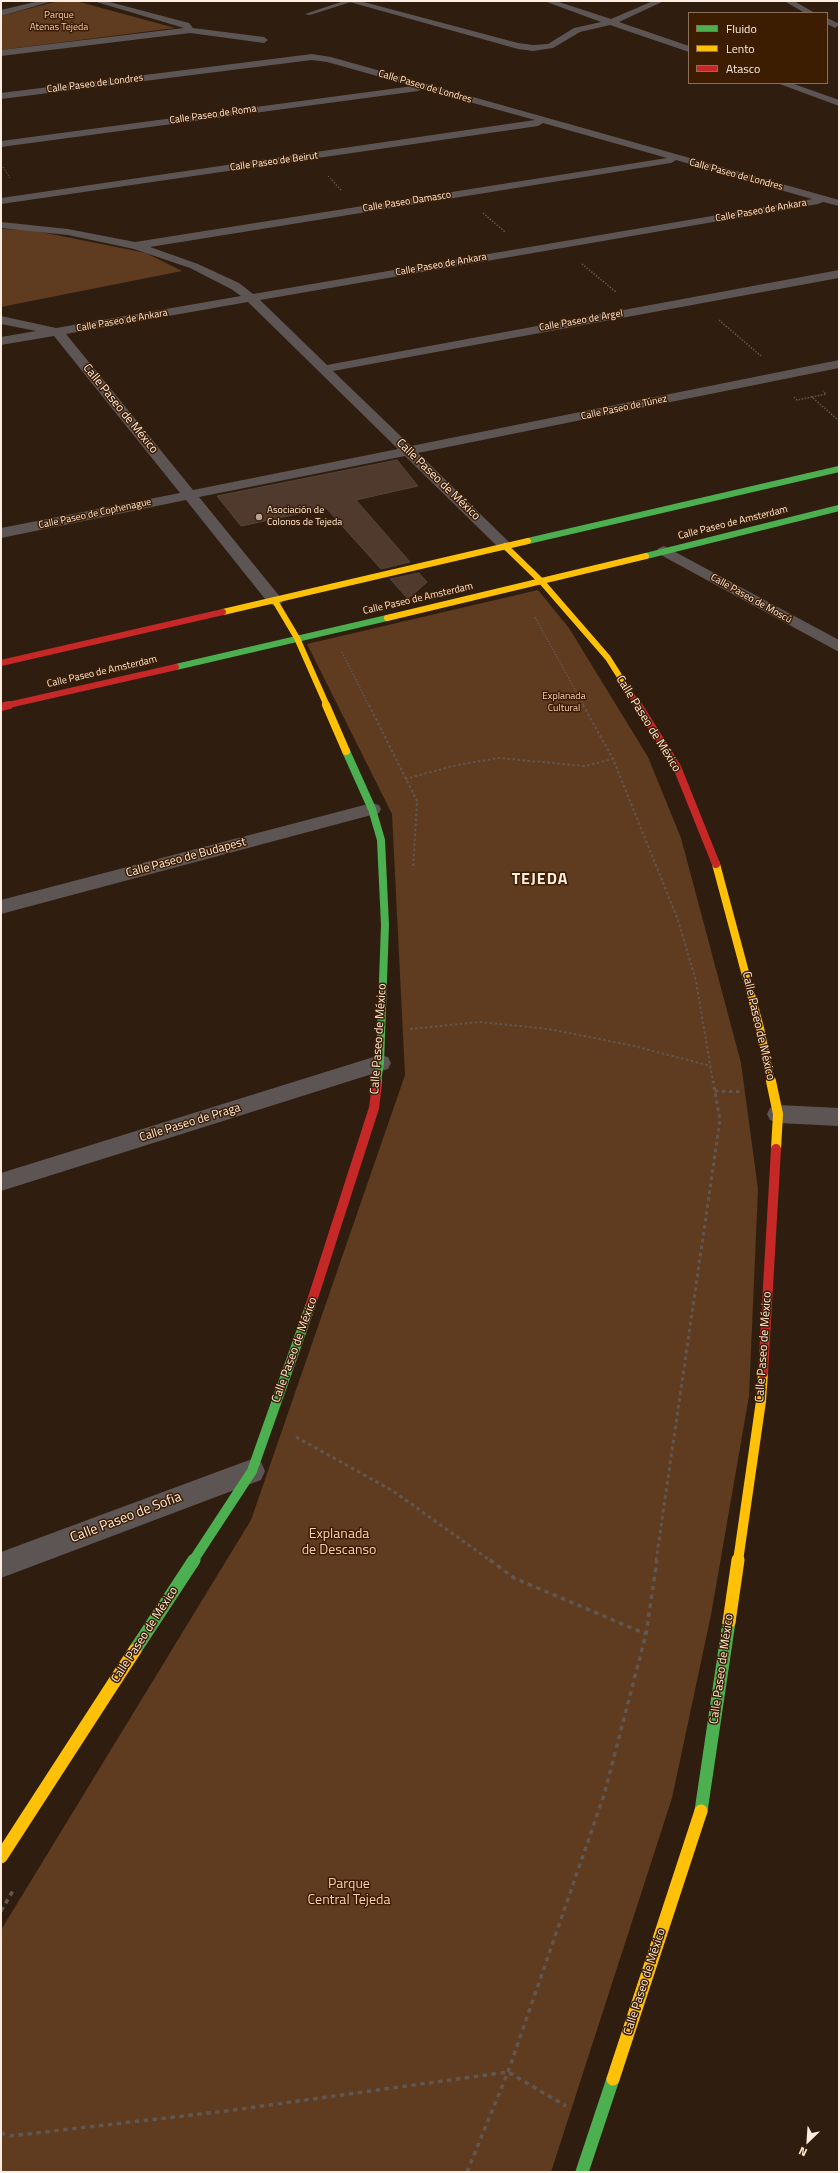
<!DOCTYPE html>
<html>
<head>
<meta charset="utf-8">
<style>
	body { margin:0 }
	#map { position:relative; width:840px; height:2173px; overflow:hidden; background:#2f1e0f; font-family:"Titillium Web",sans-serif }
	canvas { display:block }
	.frame { position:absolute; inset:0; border:2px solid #feede0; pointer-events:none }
	.legend { position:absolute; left:688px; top:12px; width:140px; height:72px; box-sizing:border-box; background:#3c1d02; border:1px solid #8a705b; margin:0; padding:5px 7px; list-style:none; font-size:12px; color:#feede0 }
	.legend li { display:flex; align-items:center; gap:8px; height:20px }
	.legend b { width:20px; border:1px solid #8a705b }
	.north { position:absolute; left:788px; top:2121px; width:40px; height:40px; -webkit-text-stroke:3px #3c1d02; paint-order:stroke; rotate:205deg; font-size:11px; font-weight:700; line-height:16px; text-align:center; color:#feede0 }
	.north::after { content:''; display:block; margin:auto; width:14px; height:18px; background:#feede0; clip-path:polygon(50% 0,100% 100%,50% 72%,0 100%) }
</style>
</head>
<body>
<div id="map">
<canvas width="840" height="2173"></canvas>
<div class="frame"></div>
<ul class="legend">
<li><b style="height:5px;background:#4caf50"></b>Fluido</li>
<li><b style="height:5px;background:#ffc107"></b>Lento</li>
<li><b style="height:5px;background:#c62828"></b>Atasco</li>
</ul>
<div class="north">N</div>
</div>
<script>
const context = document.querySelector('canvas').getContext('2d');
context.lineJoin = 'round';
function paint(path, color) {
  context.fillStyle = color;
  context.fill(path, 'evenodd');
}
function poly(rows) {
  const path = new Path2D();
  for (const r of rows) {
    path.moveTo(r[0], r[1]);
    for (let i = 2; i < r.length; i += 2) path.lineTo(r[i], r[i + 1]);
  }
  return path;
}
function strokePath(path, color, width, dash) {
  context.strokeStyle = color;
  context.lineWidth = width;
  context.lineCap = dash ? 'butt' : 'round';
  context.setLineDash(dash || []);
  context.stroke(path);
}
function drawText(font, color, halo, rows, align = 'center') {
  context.font = font + ' "Titillium Web",sans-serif';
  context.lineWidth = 3;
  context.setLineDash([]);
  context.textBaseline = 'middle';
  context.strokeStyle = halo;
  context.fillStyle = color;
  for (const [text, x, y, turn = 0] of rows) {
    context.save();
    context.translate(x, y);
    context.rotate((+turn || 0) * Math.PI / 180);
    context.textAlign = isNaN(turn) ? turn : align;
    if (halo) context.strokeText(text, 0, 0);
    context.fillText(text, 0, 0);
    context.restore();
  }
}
paint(poly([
	[58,1,76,1,175,28,1,50,1,16],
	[1,229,31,230,146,253,182,271,1,307],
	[538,590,569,628,648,757,681,838,741,1063,758,1189,749,1396,711,1615,672,1798,551,2172,1,2172,1,1930,251,1520,405,1075,392,814,307,644]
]), '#5f3b1f');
const building = poly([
	[397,460,418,486,356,500,410,562,381,569,326,508,241,526,217,496,397,460],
	[419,573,427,582,408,599,390,579,419,573]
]);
paint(building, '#503a2e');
strokePath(building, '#54443b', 1);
strokePath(poly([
	[3,167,10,178],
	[328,176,333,181]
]), '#615751', 1, [1.5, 1.5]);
strokePath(poly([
	[332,180,341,190],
	[483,213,505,232],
	[582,264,616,292],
	[719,320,761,356],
	[794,397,797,400,812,397,839,421],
	[812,397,826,394,823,391],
	[535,617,584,706],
	[342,652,369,706]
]), '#615751', 1.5, [1.5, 1.5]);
strokePath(poly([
	[369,705,417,801,413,869],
	[583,705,613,759,678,920,696,981,713,1082],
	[405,779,457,765,499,758,584,766,613,759],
	[410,1029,480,1022,548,1029,630,1045,711,1066]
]), '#615751', 2, [2.5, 2.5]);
strokePath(poly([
	[715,1091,743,1092],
	[296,1437,393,1491,491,1561],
	[656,1561,720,1120,713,1081]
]), '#615751', 3, [3.5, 3.5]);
strokePath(poly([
	[490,1560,514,1578,646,1634],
	[1,1911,14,1889],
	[1,2133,10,2136,226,2111,508,2072,566,2106],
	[467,2172,508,2072,604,1795,646,1634,657,1560]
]), '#615751', 3.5, [4.5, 4.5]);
paint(poly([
	[344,1,354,1,310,15,305,14,344,1]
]), '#5d5454');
paint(poly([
	[39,1,53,1,1,16,1,10,39,1],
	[93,1,106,1,189,23,193,28,264,37,268,40,264,43,190,33,1,56,1,50,184,28,93,1],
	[346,1,360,1,518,43,533,45,548,44,574,28,601,22,544,1,556,1,611,19,653,1,664,1,619,22,689,46,689,52,610,25,580,32,553,48,533,51,518,49,346,1],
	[784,1,794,1,815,13,805,13,784,1],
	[827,18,838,23,839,25,835,28,827,24,827,18],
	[312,54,331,57,839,200,839,206,823,202,818,204,260,300,327,365,839,270,839,278,333,371,411,446,839,360,839,368,418,453,510,543,513,546,510,549,505,551,500,549,405,456,199,497,281,598,283,601,281,604,275,606,269,604,186,500,1,538,1,528,180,493,54,336,1,345,1,337,36,331,1,324,1,316,56,328,241,296,231,289,190,268,134,249,68,235,1,228,1,222,68,229,135,242,667,158,543,123,538,126,1,204,1,198,535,120,422,89,418,91,1,147,1,141,413,86,327,62,312,60,1,99,1,93,312,54],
	[676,160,812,199,253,294,239,283,198,264,150,247,671,163,676,160],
	[248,302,398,449,193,490,66,334,248,302],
	[777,83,791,83,839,100,839,106,777,83],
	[664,546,839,640,839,652,659,554,656,551,659,548,664,546],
	[372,803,379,805,381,809,379,813,1,914,1,900,372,803],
	[380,1055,388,1057,391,1063,388,1069,1,1191,1,1173,380,1055],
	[778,1105,839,1108,839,1126,778,1123,770,1120,767,1114,770,1108,778,1105],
	[252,1459,261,1462,265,1471,261,1480,1,1578,1,1552,252,1459]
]), '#5d5454');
strokePath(poly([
	[528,541,839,469],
	[646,556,839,508],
	[176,667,387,618]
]), '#4caf50', 6);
strokePath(poly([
	[346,751,372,809,381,840,385,925,380,1063,377,1082]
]), '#4caf50', 8);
strokePath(poly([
	[377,1084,377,1081],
	[193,1561,252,1471,311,1304]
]), '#4caf50', 10);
strokePath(poly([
	[135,1650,194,1560],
	[701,1811,729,1622],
	[582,2172,613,2079]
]), '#4caf50', 13);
strokePath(poly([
	[505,546,542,582,608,658,632,696],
	[275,601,297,638,327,706],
	[223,612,528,541],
	[387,618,646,556]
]), '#ffc107', 6);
strokePath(poly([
	[326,705,346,751],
	[716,864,760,1028,771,1082]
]), '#ffc107', 8);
strokePath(poly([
	[771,1081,778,1114,776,1149],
	[738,1561,761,1401,763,1373]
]), '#ffc107', 10);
strokePath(poly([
	[729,1622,738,1560],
	[1,1857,135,1650],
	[613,2079,701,1811]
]), '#ffc107', 13);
strokePath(poly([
	[1,663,223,612],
	[632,696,638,706],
	[4,706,176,667]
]), '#c62828', 6);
strokePath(poly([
	[638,705,677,767,716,864],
	[1,707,9,705]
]), '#c62828', 8);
strokePath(poly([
	[311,1304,374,1108,377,1084],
	[763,1373,776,1149]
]), '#c62828', 10);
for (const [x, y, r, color] of [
	[259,517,4,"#b6a597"]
]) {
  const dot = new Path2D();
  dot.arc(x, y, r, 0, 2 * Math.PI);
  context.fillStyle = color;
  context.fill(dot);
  strokePath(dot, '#3c1d02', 1.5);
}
drawText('10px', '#f6cfb3', '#3c1d02', [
	["Parque",59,16],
	["Atenas Tejeda",59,28],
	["Explanada",564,697],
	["Cultural",564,709]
]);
drawText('10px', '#feede0', '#3c1d02', [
	["Calle Paseo de Londres",95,84,-7],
	["Calle Paseo de Londres",425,87,16],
	["Calle Paseo de Roma",213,115,-8],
	["Calle Paseo de Beirut",274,162,-8],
	["Calle Paseo de Londres",736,175,15],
	["Calle Paseo Damasco",407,202,-9],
	["Calle Paseo de Ankara",761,211,-10],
	["Calle Paseo de Ankara",441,265,-10],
	["Calle Paseo de Ankara",122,321,-10],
	["Calle Paseo de Argel",581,321,-10],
	["Calle Paseo de Túnez",624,408,-12],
	["Calle Paseo de Cophenague",95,514,-12],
	["Calle Paseo de Amsterdam",733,523,-14],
	["Calle Paseo de Amsterdam",418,599,-13],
	["Calle Paseo de Moscú",751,599,29],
	["Calle Paseo de Amsterdam",102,672,-13]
]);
drawText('10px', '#feede0', '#3c1d02', [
	["Asociación de",267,511],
	["Colonos de Tejeda",267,523]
], 'left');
drawText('12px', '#feede0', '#3c1d02', [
	["Calle Paseo de México",120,409,51],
	["Calle Paseo de México",438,480,44],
	["Calle Paseo de México",648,724,58],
	["Calle Paseo de Budapest",186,858,-15],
	["Calle Paseo de México",758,1026,77],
	["Calle Paseo de México",379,1039,-86],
	["Calle Paseo de Praga",190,1123,-17],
	["Calle Paseo de México",764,1347,-86],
	["Calle Paseo de México",295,1350,-70],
	["Calle Paseo de México",145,1635,-57],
	["Calle Paseo de México",722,1669,-82],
	["Calle Paseo de México",645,1982,-72]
]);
drawText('14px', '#feede0', '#3c1d02', [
	["Calle Paseo de Sofia",126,1518,-21]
]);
drawText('14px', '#f6cfb3', '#3c1d02', [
	["Explanada",339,1535],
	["de Descanso",339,1551],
	["Parque",349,1885],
	["Central Tejeda",349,1901]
]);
context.letterSpacing = '1px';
drawText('bold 16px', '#feede0', '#3c1d02', [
	["TEJEDA",540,880]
]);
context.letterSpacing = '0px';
</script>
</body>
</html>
